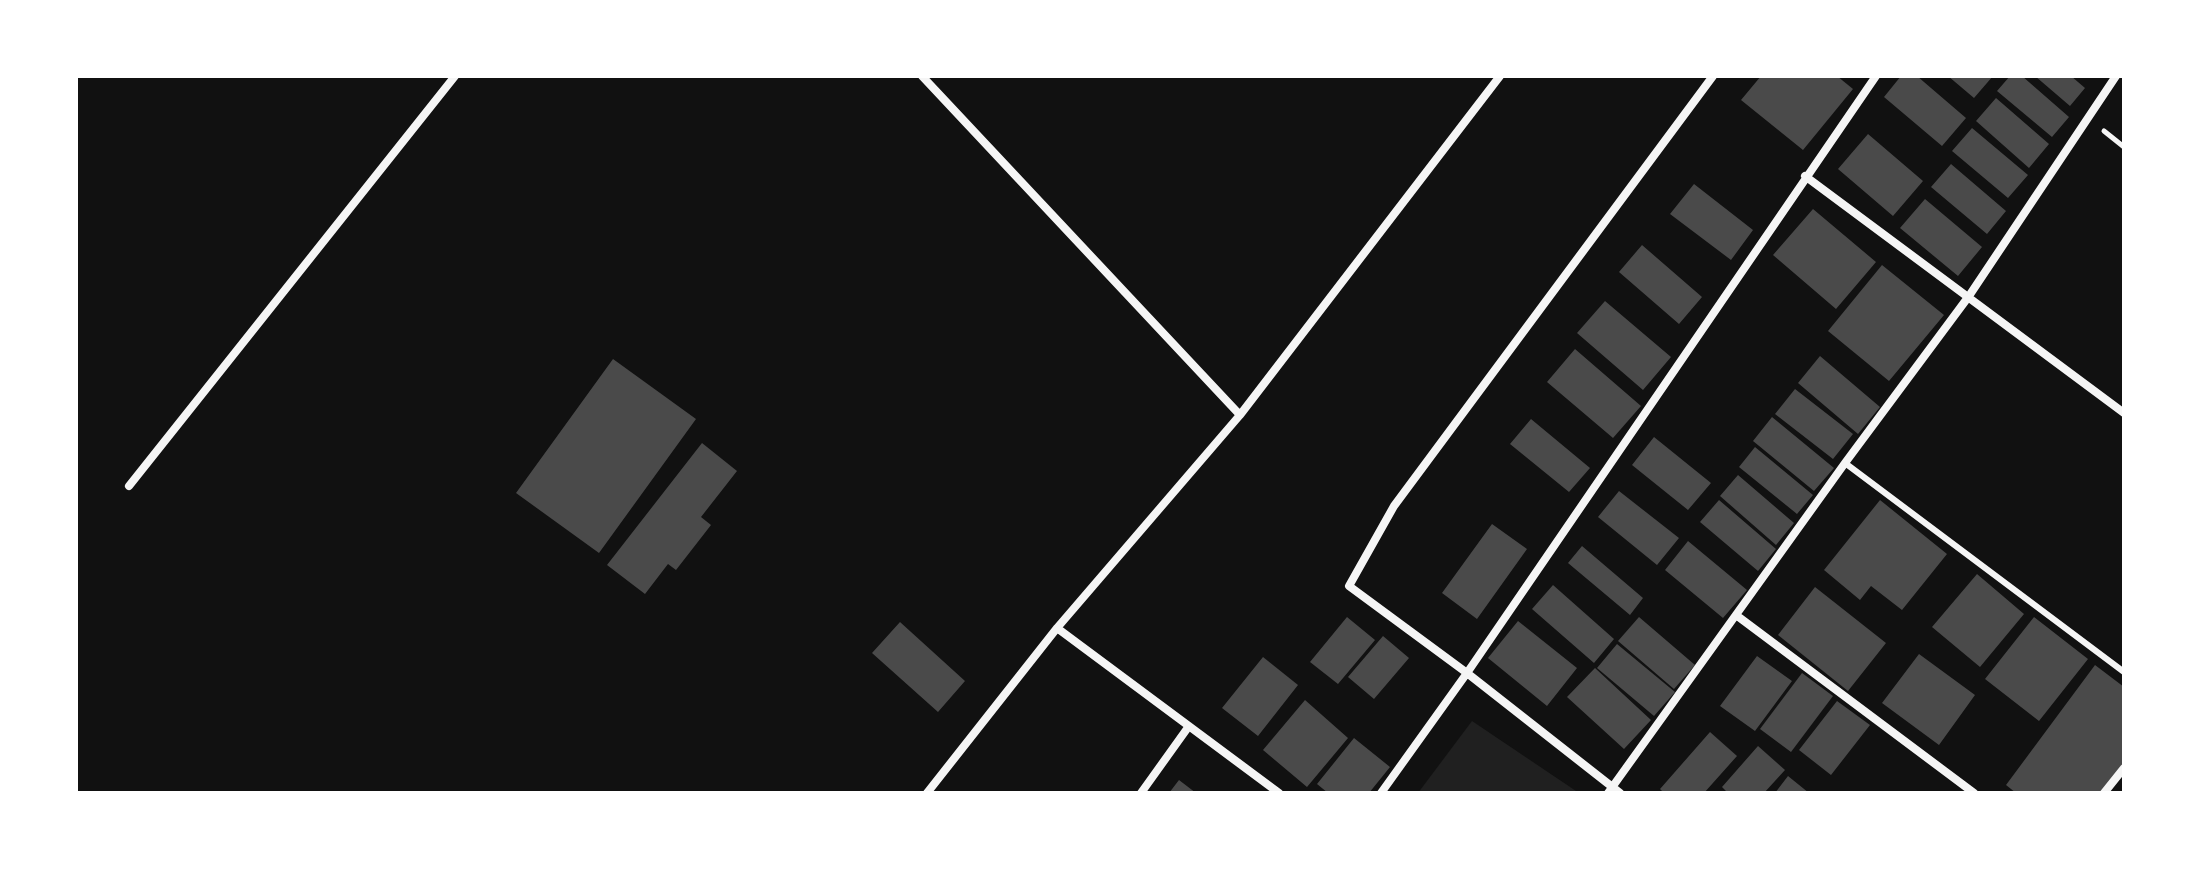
<!DOCTYPE html>
<html>
<head>
<meta charset="utf-8">
<style>
	body { margin:0 }
	#map { position:relative; width:2200px; height:869px; overflow:hidden; background:#111; font-family:Bitter,serif }
	canvas { display:block }
	.frame { position:absolute; inset:0; border:78px solid #fff; pointer-events:none }
</style>
</head>
<body>
<div id="map">
<canvas width="2200" height="869"></canvas>
<div class="frame"></div>
</div>
<script>
const context = document.querySelector('canvas').getContext('2d');
context.lineJoin = 'round';
function paint(path, color) {
  context.fillStyle = color;
  context.fill(path, 'evenodd');
}
function poly(rows) {
  const path = new Path2D();
  for (const r of rows) {
    path.moveTo(r[0], r[1]);
    for (let i = 2; i < r.length; i += 2) path.lineTo(r[i], r[i + 1]);
  }
  return path;
}
function strokePath(path, color, width, dash) {
  context.strokeStyle = color;
  context.lineWidth = width;
  context.lineCap = dash ? 'butt' : 'round';
  context.setLineDash(dash || []);
  context.stroke(path);
}
paint(poly([
	[1472,721,1579,793,1418,793]
]), '#202020');
paint(poly([
	[1761,76,1837,76,1853,89,1803,150,1741,100],
	[1901,76,1917,76,1966,118,1942,146,1884,97],
	[1948,76,1993,76,1974,98],
	[2010,76,2022,76,2069,117,2052,137,1997,91],
	[2035,76,2071,76,2085,88,2070,106],
	[1996,98,2049,144,2029,168,1976,121],
	[1972,128,2028,175,2008,198,1952,151],
	[1868,134,1923,181,1893,216,1838,169],
	[1951,164,2006,211,1987,234,1931,187],
	[1694,184,1753,230,1731,260,1670,214],
	[1925,199,1982,247,1958,276,1900,228],
	[1813,209,1876,262,1836,309,1773,255],
	[1642,245,1702,297,1679,324,1619,272],
	[1882,265,1944,315,1889,381,1828,331],
	[1605,301,1671,357,1643,390,1577,333],
	[1575,349,1641,406,1613,438,1547,382],
	[1820,356,1880,407,1858,434,1798,383],
	[613,359,696,419,599,553,516,493],
	[1795,389,1853,434,1833,459,1775,414],
	[1772,417,1834,468,1814,491,1753,441],
	[1531,419,1590,468,1569,492,1510,444],
	[1654,437,1711,483,1688,510,1632,465],
	[702,443,737,471,701,517,711,525,676,570,668,564,645,594,607,565],
	[1755,447,1813,495,1797,514,1739,467],
	[1738,475,1794,523,1776,545,1720,496],
	[1619,491,1679,538,1657,565,1598,517],
	[1719,500,1776,549,1758,571,1700,522],
	[1880,500,1947,554,1902,610,1871,586,1860,600,1824,570],
	[1492,524,1527,549,1477,619,1442,593],
	[1688,541,1747,590,1723,618,1665,570],
	[1582,546,1643,598,1630,615,1568,563],
	[1977,574,2024,614,1980,667,1932,627],
	[1553,585,1614,639,1594,663,1532,609],
	[1815,587,1886,643,1848,691,1778,635],
	[1347,617,1375,640,1338,684,1310,662],
	[1639,617,1695,665,1674,689,1618,641],
	[2034,617,2088,659,2039,721,1985,679],
	[1518,621,1577,668,1547,706,1488,658],
	[900,622,965,681,938,712,872,653],
	[1383,636,1409,658,1374,699,1348,677],
	[1617,644,1675,692,1654,716,1597,668],
	[1919,654,1975,695,1939,745,1882,703],
	[1757,656,1792,681,1755,731,1720,706],
	[1263,657,1298,685,1258,736,1222,708],
	[2095,665,2124,687,2124,763,2101,793,2016,793,2006,785],
	[1595,668,1651,720,1624,749,1567,697],
	[1802,673,1833,696,1791,752,1760,729],
	[1305,700,1348,738,1307,787,1263,750],
	[1837,701,1870,725,1831,775,1799,750],
	[1710,732,1737,756,1704,793,1664,793,1660,789],
	[1354,738,1390,767,1369,793,1328,793,1317,784],
	[1758,746,1785,770,1764,793,1728,793,1722,787],
	[1788,776,1809,793,1775,793],
	[1179,780,1196,793,1169,793]
]), '#4a4a4a');
strokePath(poly([
	[2104,131,2124,147]
]), '#f5f5f5', 5);
strokePath(poly([
	[1845,463,2124,672]
]), '#f5f5f5', 6);
strokePath(poly([
	[922,76,1240,415],
	[1805,176,2124,413],
	[129,486,455,76],
	[1736,615,1974,793],
	[1057,628,1279,793],
	[927,793,1057,628,1240,415,1500,76],
	[1141,793,1189,726],
	[1381,793,1467,673,1876,76],
	[1608,793,1845,463,1969,296,2116,76],
	[1620,793,1467,673,1349,586,1394,506,1713,76],
	[2104,793,2124,768]
]), '#f5f5f5', 8);
</script>
</body>
</html>
